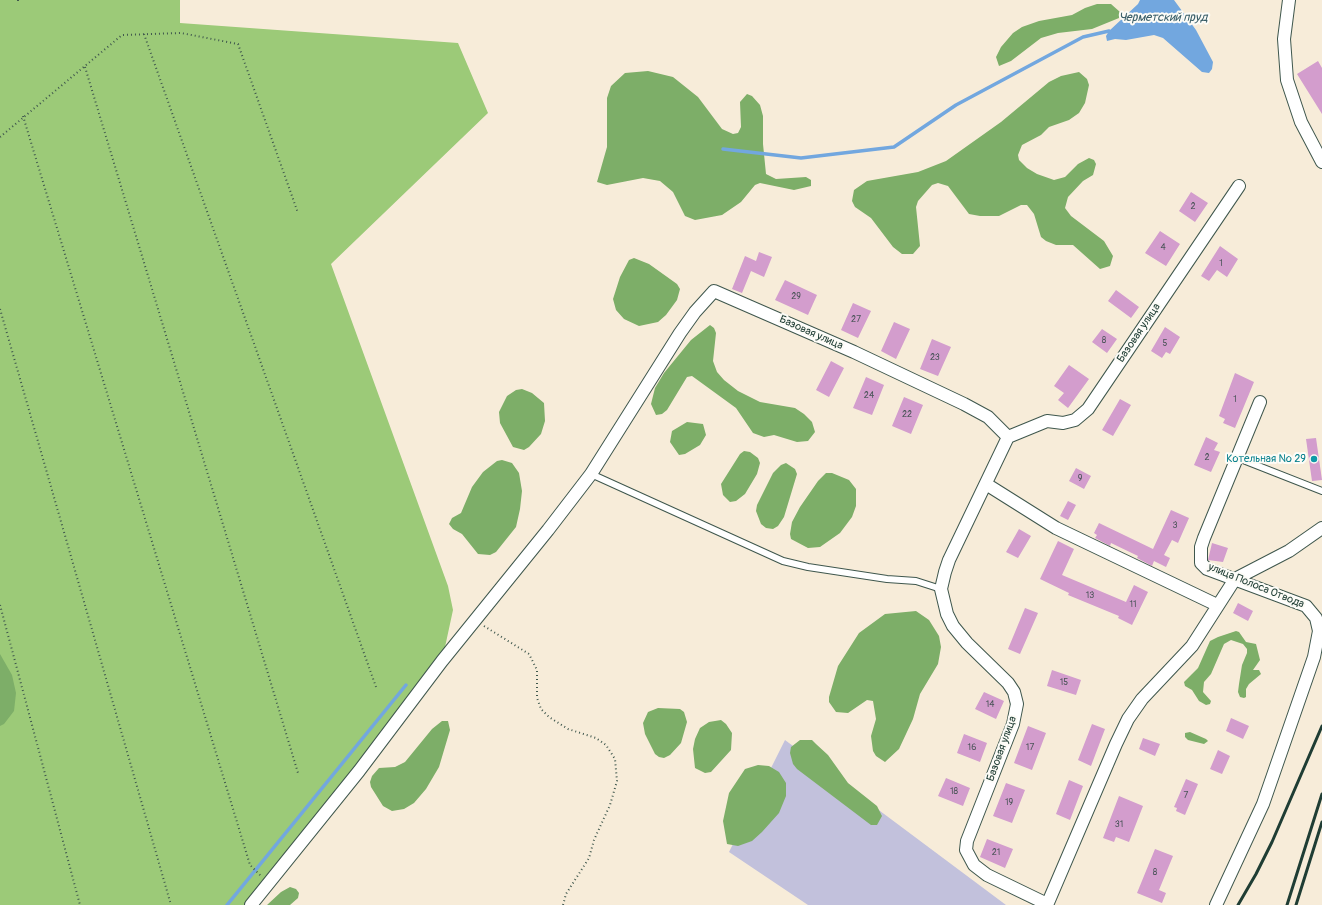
<!DOCTYPE html>
<html>
<head>
<meta charset="utf-8">
<style>
	body { margin:0 }
	canvas { display:block; background:#f7ecd9 }
</style>
</head>
<body>
<canvas width="1322" height="905"></canvas>
<script>
const context = document.querySelector('canvas').getContext('2d');
context.lineJoin = 'round';
function paint(path, color) {
  context.fillStyle = color;
  context.fill(path, 'evenodd');
}
function poly(rows) {
  const path = new Path2D();
  for (const r of rows) {
    path.moveTo(r[0], r[1]);
    for (let i = 2; i < r.length; i += 2) path.lineTo(r[i], r[i + 1]);
  }
  return path;
}
function strokePath(path, color, width, dash) {
  context.strokeStyle = color;
  context.lineWidth = width;
  context.lineCap = dash ? 'butt' : 'round';
  context.setLineDash(dash || []);
  context.stroke(path);
}
function drawText(font, color, halo, rows, align = 'center') {
  context.font = font + ' Pangolin,sans-serif';
  context.lineWidth = 4;
  context.setLineDash([]);
  context.textBaseline = 'middle';
  context.strokeStyle = halo;
  context.fillStyle = color;
  for (const [text, x, y, turn = 0] of rows) {
    context.save();
    context.translate(x, y);
    context.rotate((+turn || 0) * Math.PI / 180);
    context.textAlign = isNaN(turn) ? turn : align;
    if (halo) context.strokeText(text, 0, 0);
    context.fillText(text, 0, 0);
    context.restore();
  }
}
paint(poly([
	[785,740,1006,905,808,905,729,852]
]), '#c2c1dc');
paint(poly([
	[0,0,180,0,180,23,458,43,488,113,331,264,448,586,453,610,442,661,251,905,0,905]
]), '#9cca78');
paint(poly([
	[1097,4,1111,4,1120,12,1119,18,1092,29,1058,33,1041,38,1011,61,999,66,996,57,1001,47,1013,33,1022,27,1039,21,1072,15,1085,8],
	[648,71,673,77,698,97,722,129,733,134,738,133,741,127,740,102,747,94,752,96,760,105,763,116,763,144,766,174,776,179,806,177,811,180,811,186,794,190,760,183,755,185,741,202,722,215,695,220,685,216,673,192,660,181,643,178,607,185,597,182,607,147,607,98,611,86,625,73],
	[1079,72,1087,79,1089,85,1085,103,1079,113,1069,120,1049,127,1041,135,1022,145,1018,155,1019,160,1027,168,1037,174,1054,180,1065,177,1078,164,1089,158,1094,160,1096,164,1093,175,1083,181,1068,197,1065,208,1071,216,1104,241,1113,256,1110,266,1100,269,1073,245,1056,245,1046,241,1041,237,1034,214,1027,205,1021,205,999,216,980,216,969,214,948,186,938,183,932,185,918,201,916,207,920,246,913,254,902,254,893,247,871,218,855,207,852,201,854,190,867,181,918,172,946,161,1001,122,1049,82,1061,76],
	[634,258,649,264,677,284,680,289,677,300,666,315,658,322,639,326,624,319,616,310,613,299,620,277,629,260],
	[710,325,714,328,716,333,713,361,717,372,724,380,738,391,760,402,795,408,804,414,812,422,815,432,808,441,797,442,774,435,764,437,753,433,736,408,692,376,687,377,667,410,662,414,656,415,651,404,655,388,664,373,691,340],
	[522,389,532,393,544,403,545,421,541,434,529,447,524,450,513,447,500,423,499,412,507,396,516,390],
	[687,422,703,424,706,435,700,445,685,454,679,455,670,442,672,431],
	[744,451,750,452,758,458,760,463,757,474,745,494,736,501,730,502,723,495,721,484,740,454],
	[502,460,512,463,519,473,522,491,520,509,516,527,496,552,490,555,478,554,462,534,453,529,449,524,452,518,461,513,472,487,483,472,497,461],
	[786,463,795,469,797,474,784,517,778,526,773,529,766,528,761,524,756,511,757,505,773,473,781,465],
	[826,473,832,473,849,480,856,489,856,506,852,517,840,533,820,547,808,548,791,539,790,534,792,522,800,507,818,481],
	[916,611,929,620,939,636,941,647,938,664,920,694,913,719,899,749,885,762,876,756,873,751,871,736,876,719,873,701,867,700,848,713,836,712,829,702,829,697,838,666,859,633,885,614],
	[1236,631,1239,632,1246,642,1256,644,1260,660,1253,670,1259,670,1261,674,1249,684,1246,689,1246,697,1244,698,1240,697,1238,692,1239,684,1242,665,1247,653,1247,649,1243,644,1231,640,1224,644,1211,674,1204,682,1203,692,1211,701,1210,704,1206,705,1199,701,1192,690,1185,686,1184,682,1198,668,1210,641,1218,637],
	[0,654,12,675,16,693,14,711,4,724,0,726],
	[658,708,680,709,684,712,687,722,681,743,670,755,664,758,659,757,655,754,645,734,643,723,648,712],
	[721,720,726,724,732,733,731,750,711,772,705,773,695,768,693,749,695,739,700,728,709,722],
	[442,721,448,721,450,730,439,767,426,789,414,803,404,809,392,811,383,806,371,787,370,782,372,776,379,768,395,767,405,762,432,729],
	[1190,732,1206,739,1208,741,1204,744,1188,740,1185,737,1185,733],
	[800,740,812,740,816,744,828,755,848,783,877,806,882,816,877,825,871,825,867,822,797,769,793,764,790,753,791,747],
	[758,765,769,766,779,772,786,783,786,796,779,813,762,832,752,841,738,846,727,844,723,821,729,793,745,769],
	[290,887,296,889,299,893,298,898,290,905,267,905,281,892]
]), '#7dae68');
paint(poly([
	[1140,0,1174,0,1196,30,1213,62,1212,69,1209,73,1202,72,1163,38,1154,35,1126,40,1115,39,1107,41,1106,36,1109,31,1138,4]
]), '#72a7df');
strokePath(poly([
	[723,149,801,158,894,147,956,105,1083,37,1109,31],
	[227,905,406,685]
]), '#72a7df', 3.5);
paint(poly([
	[1318,61,1322,68,1322,114,1297,74],
	[1191,192,1208,203,1195,222,1179,211],
	[1160,231,1180,244,1166,266,1145,253],
	[1220,246,1238,259,1227,277,1217,270,1209,281,1201,276],
	[759,252,772,257,764,277,751,271,742,293,732,289,745,256,756,261],
	[785,280,817,295,808,315,775,300],
	[1116,290,1139,307,1131,318,1108,301],
	[853,303,871,311,858,338,841,330],
	[894,322,910,329,896,359,881,351],
	[1165,327,1180,337,1170,354,1166,352,1162,358,1151,351],
	[1102,329,1117,339,1107,353,1092,342],
	[932,339,951,347,938,376,920,369],
	[831,361,844,368,829,397,816,390],
	[1069,365,1089,379,1068,408,1058,400,1064,393,1054,386],
	[1235,373,1254,382,1235,428,1223,423,1225,419,1219,416],
	[866,377,884,385,872,415,853,408],
	[904,397,923,405,911,434,892,426],
	[1120,399,1131,405,1113,436,1102,430],
	[1206,437,1218,443,1214,450,1220,452,1211,472,1194,465],
	[1316,438,1322,480,1312,481,1306,439],
	[1076,468,1091,476,1084,489,1069,481],
	[1068,501,1076,505,1068,520,1060,516],
	[1171,510,1189,518,1178,543,1172,540,1164,555,1170,558,1166,567,1154,561,1152,566,1137,558,1138,556,1111,543,1110,546,1095,538,1097,535,1094,533,1099,523,1153,549],
	[1019,529,1031,536,1018,558,1006,552],
	[1058,541,1074,549,1062,575,1126,602,1134,585,1148,592,1132,625,1118,618,1119,616,1068,595,1069,593,1040,579],
	[1212,543,1228,548,1223,562,1208,560],
	[1238,603,1253,611,1248,621,1233,613],
	[1025,608,1038,613,1020,654,1008,649],
	[1052,670,1081,680,1076,695,1047,686],
	[984,692,1004,701,996,719,975,709],
	[1231,718,1249,726,1243,739,1226,731],
	[1092,724,1105,729,1091,766,1078,760],
	[1028,726,1046,733,1032,770,1014,763],
	[964,734,987,743,980,762,957,753],
	[1143,738,1160,744,1155,756,1139,749],
	[1218,750,1230,756,1222,774,1210,769],
	[946,778,970,788,963,806,938,796],
	[1186,779,1198,784,1185,815,1176,811,1177,808,1174,807],
	[1069,780,1083,786,1070,820,1056,814],
	[1006,783,1025,790,1012,823,993,816],
	[1119,796,1143,806,1129,842,1116,837,1114,842,1103,838],
	[987,839,1013,849,1005,868,980,857],
	[1155,849,1173,856,1159,890,1166,893,1162,903,1137,893]
]), '#d39dcd');
const service = poly([
	[1238,458,1322,491],
	[591,474,783,561,808,567,887,579,916,581,941,589]
]);
const minor = poly([
	[1289,0,1284,39,1287,80,1301,122,1322,162],
	[986,484,1056,528,1217,605],
	[1047,904,987,875,974,865,966,850,967,841,1013,724,1017,704,1014,692,1008,683,967,643,953,626,947,614,941,589,945,572,949,560,1008,437,1047,421,1063,423,1075,420,1088,409,1239,186],
	[251,905,359,771,442,661,548,530,591,474,680,333,695,312,714,291,854,352,964,404,988,417,1008,437],
	[1047,905,1116,744,1128,719,1142,699,1192,646,1235,579,1289,551,1322,528],
	[1216,905,1263,804,1314,657,1319,631,1316,618,1306,606,1207,569,1201,563,1201,547,1204,538,1260,402]
]);
strokePath(service, '#3f574d', 8);
strokePath(minor, '#3f574d', 14);
strokePath(poly([
	[18,0,18,4],
	[144,34,376,687],
	[85,67,298,773],
	[23,116,250,865,261,876],
	[0,137,122,35,181,33,238,44,298,213],
	[0,309,171,905],
	[0,605,80,905],
	[484,626,529,654,537,670,537,698,541,709,549,717,568,729,596,738,606,745,615,759,617,781,610,805,594,840,589,858,566,894,563,905]
]), '#3f574d', 2, [1, 3]);
strokePath(service, '#fff', 6);
strokePath(minor, '#fff', 12);
strokePath(poly([
	[1238,905,1256,874,1272,842,1322,726],
	[1287,905,1322,794],
	[1296,905,1322,822]
]), '#1f3d34', 3);
for (const [x, y, r, color] of [
	[1314,459,4,"#0f9aa8"]
]) {
  const dot = new Path2D();
  dot.arc(x, y, r, 0, 2 * Math.PI);
  context.fillStyle = color;
  context.fill(dot);
  strokePath(dot, '#fdfcf7', 1.5);
}
drawText('9px', '#4c555a', null, [
	["2",1193,207],
	["4",1163,248],
	["1",1221,264],
	["29",796,297],
	["27",856,320],
	["8",1104,341],
	["5",1165,344],
	["23",935,358],
	["24",869,396],
	["1",1235,400],
	["22",907,415],
	["2",1207,458],
	["9",1080,479],
	["3",1175,526],
	["13",1090,596],
	["11",1133,605],
	["15",1064,683],
	["14",990,705],
	["16",972,748],
	["17",1030,748],
	["18",954,792],
	["7",1186,796],
	["19",1009,803],
	["31",1119,825],
	["21",996,853],
	["8",1155,873]
]);
drawText('11px', '#1f3d34', '#fdfcf7', [
	["Базовая улица",811,333,24],
	["Базовая улица",1139,333,-56],
	["улица Полоса Отвода",1256,586,22],
	["Базовая улица",1002,749,-70]
]);
drawText('11px', '#0d838f', '#fdfcf7', [
	["Котельная № 29",1306,459]
], 'right');
drawText('italic 12px', '#385d67', '#fdfcf7', [
	["Черметский пруд",1163,18]
]);
</script>
</body>
</html>
